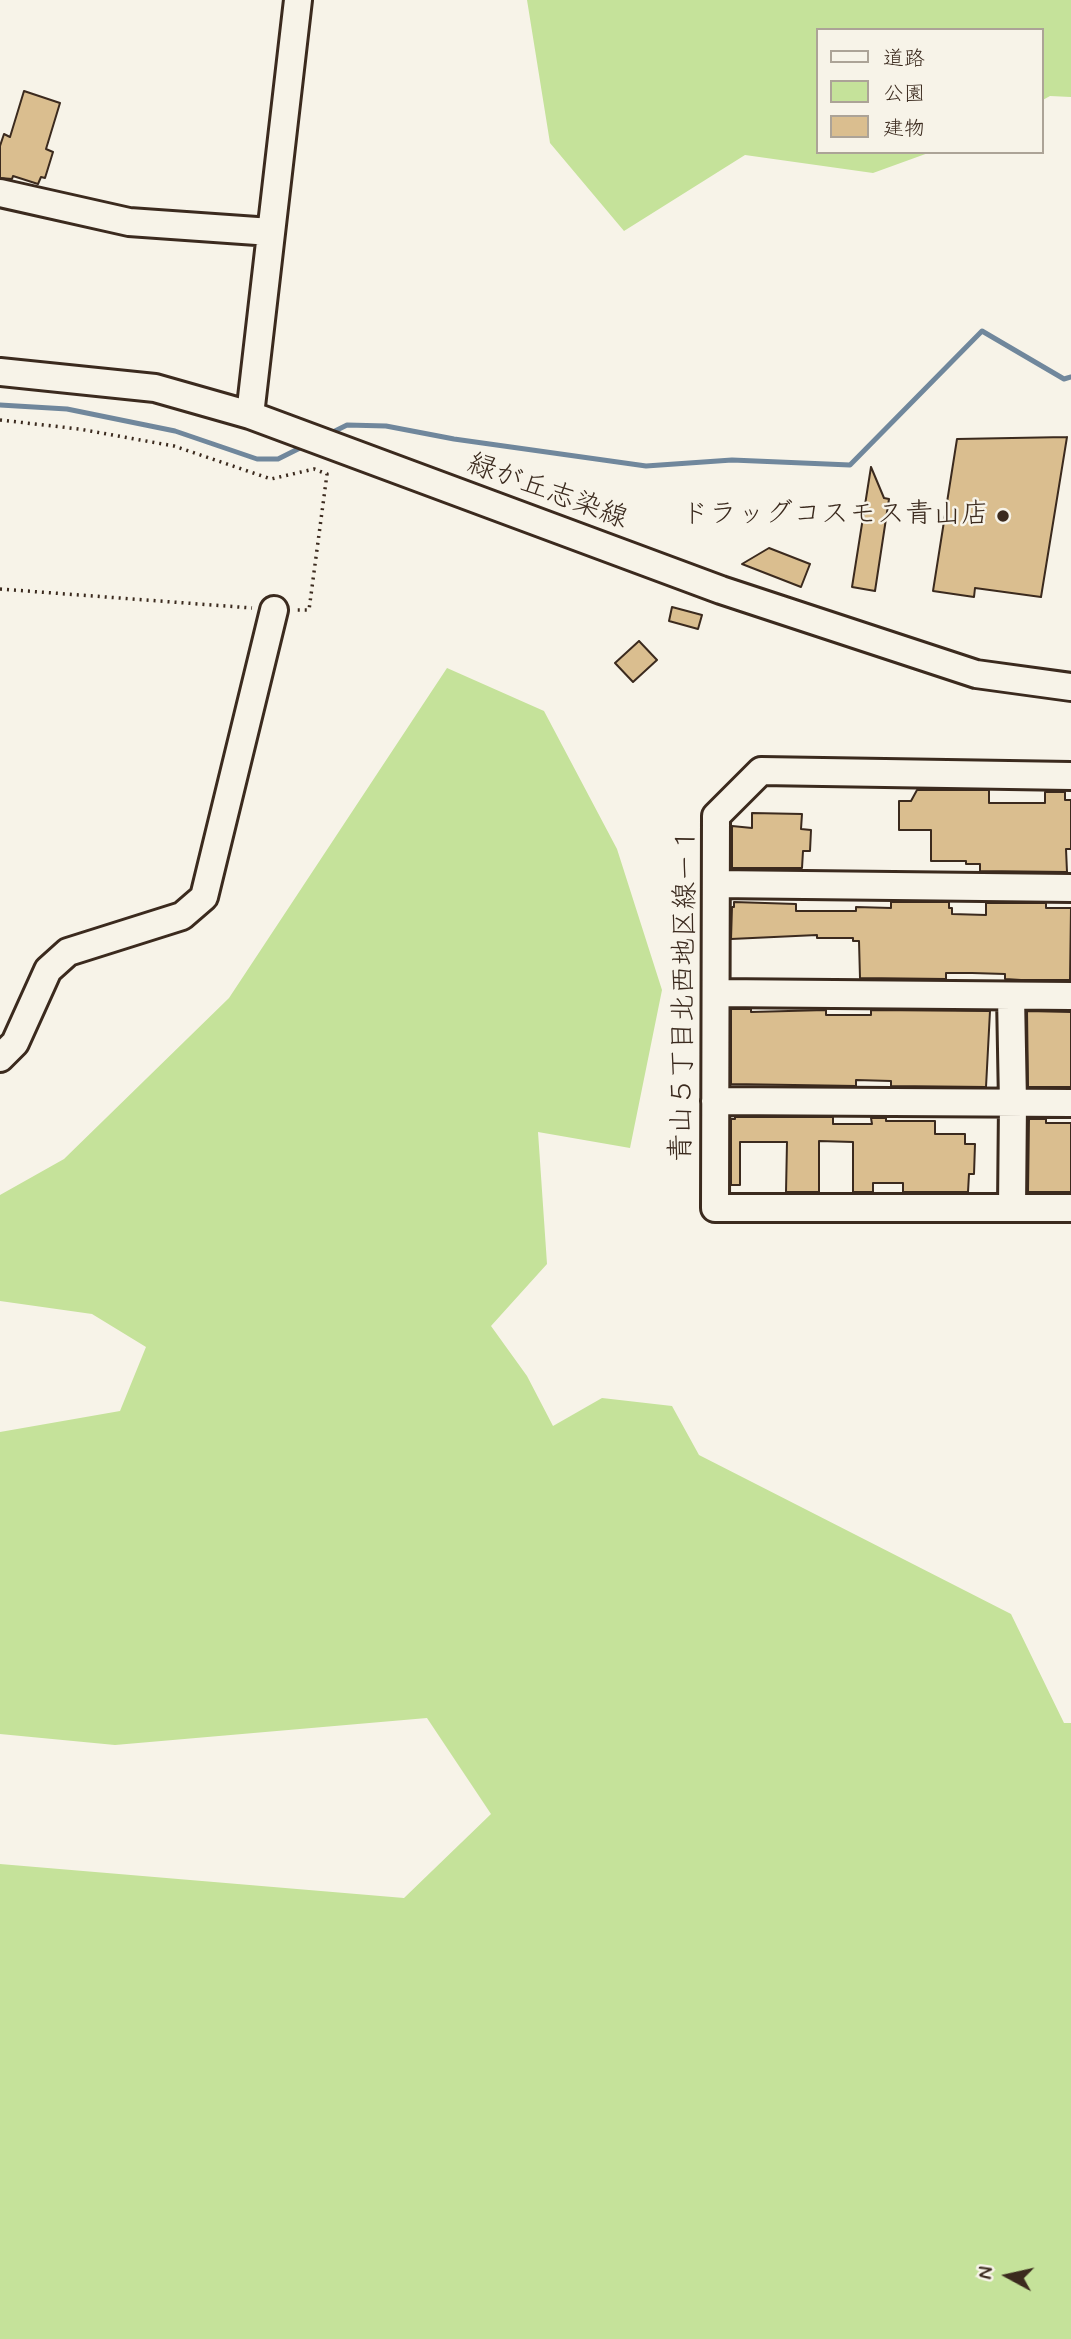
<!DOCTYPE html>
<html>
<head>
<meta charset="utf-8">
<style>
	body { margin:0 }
	#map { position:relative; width:1071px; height:2339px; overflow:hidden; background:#f7f3e8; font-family:Mynerve,"Klee One",sans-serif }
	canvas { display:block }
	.legend { position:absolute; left:816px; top:28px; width:228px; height:126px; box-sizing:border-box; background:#f7f3e8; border:2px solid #aca397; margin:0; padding:9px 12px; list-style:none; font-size:21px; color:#3b2a1e }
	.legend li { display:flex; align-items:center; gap:14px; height:35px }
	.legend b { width:35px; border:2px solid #aca397 }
	.north { position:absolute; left:973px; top:2241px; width:70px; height:70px; -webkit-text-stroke:5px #f7f3e8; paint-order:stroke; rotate:278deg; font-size:19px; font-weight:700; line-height:28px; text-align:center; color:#3b2a1e }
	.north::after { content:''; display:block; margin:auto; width:24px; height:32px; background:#3b2a1e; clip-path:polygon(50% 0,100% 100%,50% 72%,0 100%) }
</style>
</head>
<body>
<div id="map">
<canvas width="1071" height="2339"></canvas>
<ul class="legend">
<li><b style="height:9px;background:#f7f3e8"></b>道路</li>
<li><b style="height:19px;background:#c5e29a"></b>公園</li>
<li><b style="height:19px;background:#dabe8f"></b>建物</li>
</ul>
<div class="north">N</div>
</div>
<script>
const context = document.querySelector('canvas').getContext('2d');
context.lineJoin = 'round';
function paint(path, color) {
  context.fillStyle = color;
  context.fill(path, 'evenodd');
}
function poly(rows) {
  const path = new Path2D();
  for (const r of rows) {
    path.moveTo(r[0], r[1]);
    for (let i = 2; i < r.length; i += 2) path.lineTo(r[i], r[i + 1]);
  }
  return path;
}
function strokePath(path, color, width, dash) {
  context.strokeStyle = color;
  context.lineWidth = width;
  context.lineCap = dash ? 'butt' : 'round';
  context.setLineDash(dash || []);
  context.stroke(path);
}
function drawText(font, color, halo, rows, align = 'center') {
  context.font = font + ' Mynerve,"Klee One",sans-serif';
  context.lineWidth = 5;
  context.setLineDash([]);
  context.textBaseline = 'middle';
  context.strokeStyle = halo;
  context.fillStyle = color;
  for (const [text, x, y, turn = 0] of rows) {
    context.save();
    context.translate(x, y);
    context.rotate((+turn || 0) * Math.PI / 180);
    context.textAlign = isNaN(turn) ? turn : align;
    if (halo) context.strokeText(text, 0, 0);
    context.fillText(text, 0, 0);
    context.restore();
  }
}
paint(poly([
	[527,0,1071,0,1071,97,1050,96,1041,101,1041,30,817,30,817,152,931,152,873,173,745,155,624,231,550,143],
	[447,668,544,711,617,849,662,990,630,1148,538,1132,547,1264,491,1326,527,1376,553,1426,602,1398,672,1406,699,1455,1011,1614,1064,1723,1071,1723,1071,2339,0,2339,0,1864,404,1898,491,1814,427,1718,115,1745,0,1734,0,1432,120,1411,146,1347,92,1314,0,1301,0,1195,64,1159,229,998]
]), '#c5e29a');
strokePath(poly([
	[0,405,67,409,175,431,257,459,278,459,306,445],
	[327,435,347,425,386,426,454,439,646,466,732,460,850,465,982,331,1064,379,1071,377]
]), '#70879c', 5);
const building = poly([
	[24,91,60,103,46,149,53,152,45,178,41,177,38,184,13,176,12,179,0,178,0,146,4,134,10,137,24,91],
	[1067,437,1041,597,975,588,974,597,933,591,957,439,1067,437],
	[871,467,884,498,889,499,875,591,852,587,871,467],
	[769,548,810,564,801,587,742,564,769,548],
	[672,607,702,615,698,629,669,621,672,607],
	[639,641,657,660,633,682,615,663,639,641],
	[917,790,989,790,989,803,1045,803,1045,792,1065,792,1065,800,1071,800,1071,849,1066,849,1067,872,980,871,980,864,966,864,966,861,931,861,931,830,899,830,899,801,911,801,917,790],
	[752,813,802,814,801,829,811,830,810,851,803,851,802,868,732,868,732,826,752,828,752,813],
	[734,902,796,904,796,911,856,911,856,907,891,908,891,902,949,902,949,908,952,908,952,914,986,915,986,903,1046,903,1046,908,1071,908,1070,980,1021,980,1005,979,1005,974,972,973,946,973,946,979,860,978,859,941,853,941,853,938,817,938,817,935,731,939,732,907,734,907,734,902],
	[731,1009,751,1009,751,1012,826,1010,826,1015,871,1015,871,1010,990,1011,986,1087,891,1086,891,1081,856,1080,856,1086,731,1084,731,1009],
	[1027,1011,1071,1012,1071,1087,1028,1087,1027,1011],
	[735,1117,833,1117,833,1124,872,1124,871,1118,886,1118,886,1121,935,1121,935,1134,965,1134,965,1144,975,1144,974,1174,969,1174,968,1192,903,1192,903,1183,873,1183,873,1192,853,1192,853,1142,819,1141,819,1192,786,1192,787,1142,740,1142,740,1185,731,1185,731,1119,735,1119,735,1117],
	[1029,1119,1046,1119,1046,1123,1071,1123,1071,1192,1028,1192,1029,1119]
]);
paint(building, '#dabe8f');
strokePath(building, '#3b2a1e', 2);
const minor = poly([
	[0,193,129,222,271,232],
	[0,372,155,388,250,415,721,590,976,674,1071,687],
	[250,415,298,0],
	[1071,776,761,771,716,816,715,1208,1071,1208],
	[716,884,1071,888],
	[716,993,1071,996],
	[1011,996,1013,1103,1012,1207],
	[0,1058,15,1043,48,970,68,952,182,916,204,897,274,610],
	[715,1101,1071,1103]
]);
strokePath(minor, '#3b2a1e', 32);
strokePath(poly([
	[0,420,79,429,174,446,271,479,314,469,327,474,309,610,295,610],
	[0,589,252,608]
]), '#3b2a1e', 3.5, [2, 5]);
strokePath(minor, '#f7f3e8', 26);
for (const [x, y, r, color] of [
	[1003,516,7,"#3b2a1e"]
]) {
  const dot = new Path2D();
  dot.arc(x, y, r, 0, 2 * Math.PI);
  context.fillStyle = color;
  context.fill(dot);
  strokePath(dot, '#f7f3e8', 2.5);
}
drawText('28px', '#3b2a1e', '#f7f3e8', [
	["緑が丘志染線",547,493,20],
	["青山５丁目北西地区線ー１",686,994,-89]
]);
drawText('28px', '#3b2a1e', '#f7f3e8', [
	["ドラッグコスモス青山店",989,516]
], 'right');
</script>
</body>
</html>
